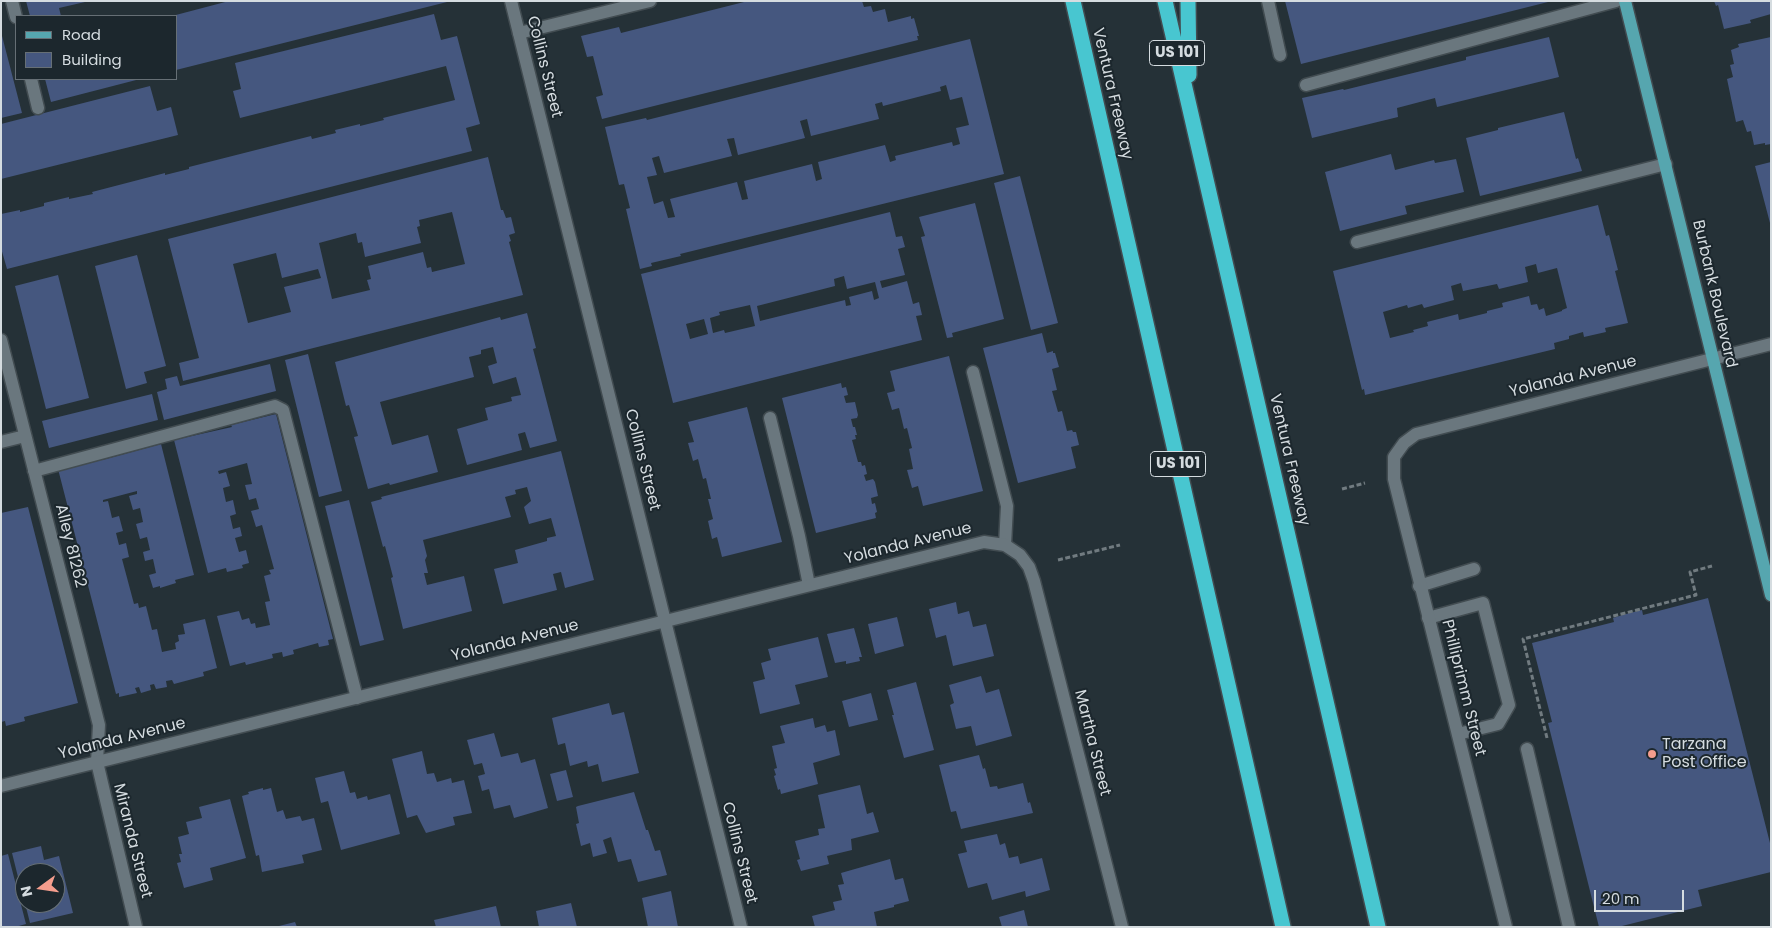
<!DOCTYPE html>
<html>
<head>
<meta charset="utf-8">
<style>
	body { margin:0 }
	#map { position:relative; width:1772px; height:928px; overflow:hidden; background:#253137; font-family:Poppins,sans-serif }
	canvas { display:block }
	.frame { position:absolute; inset:0; border:2px solid #d5dce0; pointer-events:none }
	.legend { position:absolute; left:15px; top:15px; width:162px; height:65px; box-sizing:border-box; background:#1c272d; border:1px solid #666f75; margin:0; padding:6px 9px; list-style:none; font-size:15px; color:#d5dce0 }
	.legend li { display:flex; align-items:center; gap:10px; height:25px }
	.legend b { width:25px; border:1px solid #666f75 }
	.north { position:absolute; left:15px; top:863px; width:50px; height:50px; box-sizing:border-box; background:#1c272d; border:1px solid #666f75; border-radius:50%; rotate:256deg; font-size:14px; font-weight:700; line-height:20px; text-align:center; color:#d5dce0 }
	.north::after { content:''; display:block; margin:auto; width:18px; height:22px; background:#f49d8d; clip-path:polygon(50% 0,100% 100%,50% 72%,0 100%) }
	.scale { position:absolute; left:1594px; top:890px; width:90px; height:22px; box-sizing:border-box; border:2px solid #d5dce0; border-top:0; padding-left:6px; font-size:15px; line-height:18px; white-space:nowrap; color:#d5dce0; -webkit-text-stroke:4px #1c272d; paint-order:stroke }
</style>
</head>
<body>
<div id="map">
<canvas width="1772" height="928"></canvas>
<div class="frame"></div>
<ul class="legend">
<li><b style="height:6px;background:#56a6af"></b>Road</li>
<li><b style="height:14px;background:#45577f"></b>Building</li>
</ul>
<div class="north">N</div>
<div class="scale">20 m</div>
</div>
<script>
const context = document.querySelector('canvas').getContext('2d');
context.lineJoin = 'round';
function paint(path, color) {
  context.fillStyle = color;
  context.fill(path, 'evenodd');
}
function poly(rows) {
  const path = new Path2D();
  for (const r of rows) {
    path.moveTo(r[0], r[1]);
    for (let i = 2; i < r.length; i += 2) path.lineTo(r[i], r[i + 1]);
  }
  return path;
}
function strokePath(path, color, width, dash) {
  context.strokeStyle = color;
  context.lineWidth = width;
  context.lineCap = dash ? 'butt' : 'round';
  context.setLineDash(dash || []);
  context.stroke(path);
}
function drawText(font, color, halo, rows, align = 'center') {
  context.font = font + ' Poppins,sans-serif';
  context.lineWidth = 4;
  context.setLineDash([]);
  context.textBaseline = 'middle';
  context.strokeStyle = halo;
  context.fillStyle = color;
  for (const [text, x, y, turn = 0] of rows) {
    context.save();
    context.translate(x, y);
    context.rotate((+turn || 0) * Math.PI / 180);
    context.textAlign = isNaN(turn) ? turn : align;
    if (halo) context.strokeText(text, 0, 0);
    context.fillText(text, 0, 0);
    context.restore();
  }
}
paint(poly([
	[26,1,85,1,85,2,59,8,61,16,30,16],
	[229,1,446,1,447,2,176,70,176,16,172,16],
	[748,1,862,1,864,7,871,6,873,12,885,9,888,22,911,16,911,19,914,18,919,36,917,36,918,40,602,119,596,97,603,95,593,56,587,57,581,36,619,27,621,33],
	[1285,1,1548,1,1548,2,1301,64],
	[1714,1,1771,1,1771,14,1750,20,1751,23,1724,29,1718,5,1716,6],
	[434,14,441,40,457,36,480,124,466,128,472,151,7,269,1,248,1,214,20,210,20,212,44,206,44,203,69,197,69,199,93,194,92,192,165,173,165,175,189,169,189,167,311,136,312,139,336,133,335,130,360,124,360,126,384,120,383,118,455,100,446,66,240,118,233,91,241,89,235,63],
	[1,32,22,113,1,118],
	[1549,37,1559,77,1437,107,1435,98,1397,108,1398,117,1312,138,1302,98,1343,89,1344,90,1466,60,1466,57],
	[1771,37,1771,144,1765,145,1765,143,1754,145,1751,131,1747,132,1743,120,1736,122,1727,79,1733,77,1730,65,1734,64,1731,50,1739,47,1738,44],
	[970,39,1004,174,680,254,681,256,651,263,652,266,640,269,626,209,630,208,624,184,619,185,605,127,646,118,647,120],
	[946,85,950,100,962,97,969,125,956,128,960,144,953,146,952,142,895,156,896,160,890,162,885,145,818,162,822,179,816,181,812,164,744,181,748,199,742,200,737,182,670,199,675,217,668,218,663,201,654,204,647,177,657,175,652,158,659,156,664,173,732,156,727,139,734,138,738,155,805,138,800,121,807,119,811,136,879,119,875,104,882,102,883,106,941,91,940,87],
	[45,79,140,79,51,102],
	[150,86,157,111,171,107,178,135,1,179,1,124],
	[1564,112,1576,159,1578,158,1582,171,1480,196,1466,138,1498,130,1498,128],
	[1391,154,1395,170,1434,160,1435,163,1456,159,1464,192,1405,206,1407,214,1340,231,1325,172],
	[488,157,501,210,503,210,506,218,511,217,515,233,509,235,511,241,509,242,523,295,183,381,179,363,199,358,168,239],
	[452,212,465,264,432,272,431,267,427,268,423,252,368,266,371,279,367,280,370,290,332,299,319,243,356,233,358,243,362,242,365,257,421,243,417,227,420,226,419,220],
	[276,253,282,278,318,269,321,278,284,287,291,312,248,323,233,264],
	[1771,162,1771,223,1770,223,1755,166],
	[1020,176,1058,323,1031,330,994,183],
	[975,203,1004,319,952,333,953,337,947,338,921,237,925,236,919,217],
	[1598,205,1606,236,1609,235,1618,270,1615,271,1628,323,1605,328,1606,332,1584,337,1583,332,1569,336,1569,339,1554,343,1555,349,1365,395,1364,389,1362,390,1333,271],
	[1536,264,1538,273,1557,268,1567,308,1562,310,1562,311,1546,316,1544,308,1539,310,1537,304,1531,305,1529,296,1502,303,1503,307,1487,311,1487,313,1459,320,1458,314,1427,322,1428,326,1413,330,1414,332,1390,338,1383,312,1407,305,1408,308,1422,304,1424,308,1454,300,1451,286,1461,283,1463,291,1497,284,1499,289,1528,282,1525,267],
	[890,212,896,237,902,236,905,247,898,249,905,275,880,281,882,288,907,281,913,304,919,302,922,315,916,316,922,340,673,403,641,274],
	[844,276,847,289,875,282,879,298,874,300,872,291,849,297,851,305,846,306,845,300,760,321,757,306,835,286,834,279],
	[750,305,755,326,725,333,724,330,713,333,710,318,720,315,719,312],
	[704,319,708,334,690,339,686,324],
	[137,255,166,366,144,372,147,383,126,389,95,266],
	[58,275,89,398,46,409,15,286],
	[527,313,536,348,533,349,557,441,530,448,525,432,518,434,522,450,467,465,457,429,488,420,485,408,512,401,511,397,521,395,516,377,493,384,488,366,497,363,493,347,481,350,481,354,469,357,474,377,380,402,392,445,428,435,438,472,390,485,389,483,368,489,354,437,358,436,349,405,346,406,335,362,500,317,501,320],
	[1042,333,1047,353,1053,351,1053,353,1055,353,1059,367,1052,369,1057,390,1052,391,1058,412,1062,411,1067,431,1072,430,1073,432,1076,432,1079,445,1071,447,1076,468,1018,483,983,348],
	[308,354,342,491,319,497,285,360],
	[949,356,983,491,923,506,918,486,912,488,907,470,913,469,909,449,912,448,907,428,904,429,899,408,892,410,887,393,895,391,890,371],
	[270,364,276,391,164,420,157,392,167,389,165,379,177,376,180,386],
	[841,383,842,388,846,387,848,395,844,396,846,403,855,402,858,415,857,418,851,419,853,427,855,427,857,435,855,435,856,439,852,440,858,462,861,462,862,466,865,465,867,474,864,475,866,481,873,479,875,482,878,496,871,498,872,504,875,503,877,512,875,513,876,518,816,533,782,398],
	[152,394,158,420,49,448,42,421],
	[747,407,782,542,722,557,717,537,712,539,708,521,713,519,708,499,711,499,706,478,703,479,698,459,693,461,688,443,694,442,688,422],
	[276,414,333,639,328,640,329,645,319,647,318,643,293,650,294,654,283,657,282,652,272,654,273,658,246,665,245,662,230,666,217,616,239,611,242,620,249,618,251,624,255,623,256,628,270,625,265,602,270,601,264,576,271,574,269,570,274,569,262,525,256,527,251,511,259,509,256,498,249,500,245,485,252,484,247,463,218,471,219,474,226,472,230,486,223,488,226,502,233,500,236,514,230,516,233,529,240,527,242,536,235,538,239,552,246,550,249,563,242,565,243,568,227,572,226,568,208,573,174,440,232,427,231,425],
	[161,444,194,575,175,580,176,583,160,588,160,586,153,588,149,575,156,573,153,559,145,561,143,552,150,550,147,537,140,539,136,524,143,522,140,508,133,510,129,496,137,494,137,491,103,500,103,502,108,501,112,518,119,516,123,531,116,533,119,545,126,543,129,557,122,559,134,604,138,603,139,608,146,606,152,630,157,629,162,652,176,649,175,643,179,641,178,635,185,634,183,624,205,619,217,668,203,672,204,676,174,684,172,680,166,681,167,687,156,689,154,684,150,685,151,690,141,693,139,687,135,688,137,693,119,697,119,693,116,694,58,469,102,458,102,460],
	[561,451,594,580,565,588,561,572,553,574,557,590,503,604,494,569,518,563,515,550,547,541,547,538,556,536,551,518,529,524,524,507,531,501,527,487,515,490,516,494,505,497,511,517,423,540,427,556,425,560,428,573,424,573,427,585,464,576,472,611,403,629,391,578,393,577,385,546,383,547,371,502,382,499,381,497],
	[349,500,384,640,360,646,325,506],
	[28,507,78,703,24,717,25,721,6,726,5,721,1,722,1,513],
	[1708,598,1771,847,1771,872,1698,890,1702,906,1618,927,1599,927,1548,723,1552,722,1532,643,1614,622,1613,618,1626,614,1642,610,1643,615],
	[956,602,958,614,969,611,973,627,986,624,994,656,953,666,946,635,936,638,929,609],
	[897,617,904,646,875,654,868,624],
	[854,628,862,657,859,657,860,661,846,664,846,661,835,663,827,634],
	[818,637,828,677,795,685,800,704,760,714,753,682,765,679,761,663,771,660,768,649],
	[981,676,986,693,999,689,1012,736,976,746,971,726,956,729,950,705,954,703,949,685],
	[916,682,934,750,904,758,892,715,894,715,887,690],
	[871,693,878,720,849,727,842,701],
	[609,703,612,715,624,712,639,773,602,782,598,764,588,767,587,761,570,766,565,743,558,745,552,718],
	[813,718,815,728,825,725,827,732,835,730,840,755,813,763,818,784,781,794,780,789,778,790,774,776,776,775,774,769,777,768,772,746,785,743,780,726],
	[494,733,501,757,518,753,521,763,535,759,548,808,514,818,510,805,494,809,489,789,482,791,478,776,485,774,482,763,474,765,467,740],
	[422,751,427,774,434,773,437,782,451,778,452,783,464,780,472,813,453,817,455,825,426,833,417,815,407,818,392,759],
	[979,755,983,769,985,768,990,787,997,786,998,789,1023,783,1028,803,1030,802,1033,813,961,829,956,811,951,812,939,765],
	[566,770,573,797,557,801,550,774],
	[344,771,350,793,355,792,357,799,367,796,368,800,390,794,400,834,341,850,328,801,321,803,315,778],
	[860,785,867,814,873,812,879,832,851,839,852,850,827,856,829,864,801,871,797,860,800,859,795,841,819,835,818,829,825,828,818,795],
	[263,788,263,790,271,788,277,812,283,810,286,819,300,816,302,821,314,818,322,850,302,855,304,863,262,872,259,855,256,856,242,796,249,794,248,792],
	[634,792,646,830,648,830,655,851,660,850,667,875,638,882,631,859,618,862,611,837,603,840,607,853,593,857,590,843,581,846,576,824,579,823,576,807,578,806],
	[230,799,246,858,210,868,213,880,184,888,177,863,181,862,179,854,182,854,178,837,189,834,186,822,202,818,199,807],
	[997,834,1000,845,1005,843,1009,858,1018,856,1020,864,1042,858,1050,890,1026,897,1025,891,992,900,987,883,968,888,958,854,967,852,964,841],
	[41,846,44,860,59,856,73,913,30,923,25,903,55,903,55,873,25,873,24,901,12,853],
	[8,854,26,924,15,927,1,927,1,856],
	[890,859,895,880,903,878,909,901,894,905,894,907,874,912,877,927,815,927,812,916,835,910,833,902,842,900,838,885,844,884,841,873],
	[671,891,678,927,648,927,642,898],
	[571,903,577,927,539,927,536,911],
	[496,906,501,927,436,927,434,920],
	[1024,910,1028,927,1002,927,999,917],
	[295,922,297,927,279,927,279,926]
]), '#45577f');
const lane = poly([
	[12,1,16,17],
	[1268,1,1280,55],
	[519,33,650,1],
	[31,79,38,108],
	[1306,85,1616,1],
	[1357,242,1666,164],
	[1,340,99,725,97,762],
	[973,372,1007,506,1005,545],
	[770,418,799,536,809,585],
	[1,442,25,436],
	[34,471,275,406,283,410,357,698],
	[1419,586,1474,569],
	[1428,618,1483,603,1509,705,1498,724,1458,734],
	[1527,749,1569,927]
]);
const street = poly([
	[511,1,741,927],
	[97,762,136,927],
	[1,786,984,542,1005,545,1020,555,1029,567,1034,581,1122,927],
	[1506,927,1394,479,1394,457,1404,443,1416,434,1771,344]
]);
const primary = poly([
	[1625,1,1771,595]
]);
const highway = poly([
	[1073,1,1283,927],
	[1165,1,1378,927],
	[1188,1,1189,75]
]);
strokePath(lane, '#424c51', 15);
strokePath(street, '#424c51', 15);
strokePath(primary, '#424c51', 15);
strokePath(highway, '#424c51', 18);
strokePath(poly([
	[1342,489,1365,483],
	[1058,560,1120,545],
	[1547,738,1523,639,1696,595,1690,572,1712,566]
]), '#717b80', 3, [5, 2.5]);
strokePath(lane, '#6a777e', 12);
strokePath(street, '#6a777e', 12);
strokePath(primary, '#56a6af', 12);
strokePath(highway, '#48c6d0', 15);
for (const [x, y, r, color] of [
	[1652,754,5,"#f49d8d"]
]) {
  const dot = new Path2D();
  dot.arc(x, y, r, 0, 2 * Math.PI);
  context.fillStyle = color;
  context.fill(dot);
  strokePath(dot, '#1c272d', 2);
}
for (const [x, y, w] of [
	[1177,53,55],
	[1178,464,55]
]) {
  const box = new Path2D();
  box.roundRect(x - w / 2, y - 12.5, w, 25, 4);
  context.fillStyle = '#1c272d';
  context.fill(box);
  strokePath(box, '#d5dce0', 1);
}
drawText('bold 15px', '#d5dce0', null, [
	["US 101",1177,53],
	["US 101",1178,464]
]);
drawText('16px', '#d5dce0', '#1c272d', [
	["Collins Street",544,67,76],
	["Ventura Freeway",1112,94,77],
	["Burbank Boulevard",1714,294,77],
	["Yolanda Avenue",1573,377,-14],
	["Collins Street",642,460,76],
	["Ventura Freeway",1289,460,77],
	["Yolanda Avenue",908,544,-14],
	["Alley 81262",70,546,76],
	["Yolanda Avenue",515,641,-14],
	["Philliprimm Street",1463,688,76],
	["Yolanda Avenue",122,739,-14],
	["Martha Street",1092,743,76],
	["Miranda Street",132,841,76],
	["Collins Street",739,853,76]
]);
drawText('16px', '#d5dce0', '#1c272d', [
	["Tarzana",1662,745],
	["Post Office",1662,763]
], 'left');
</script>
</body>
</html>
